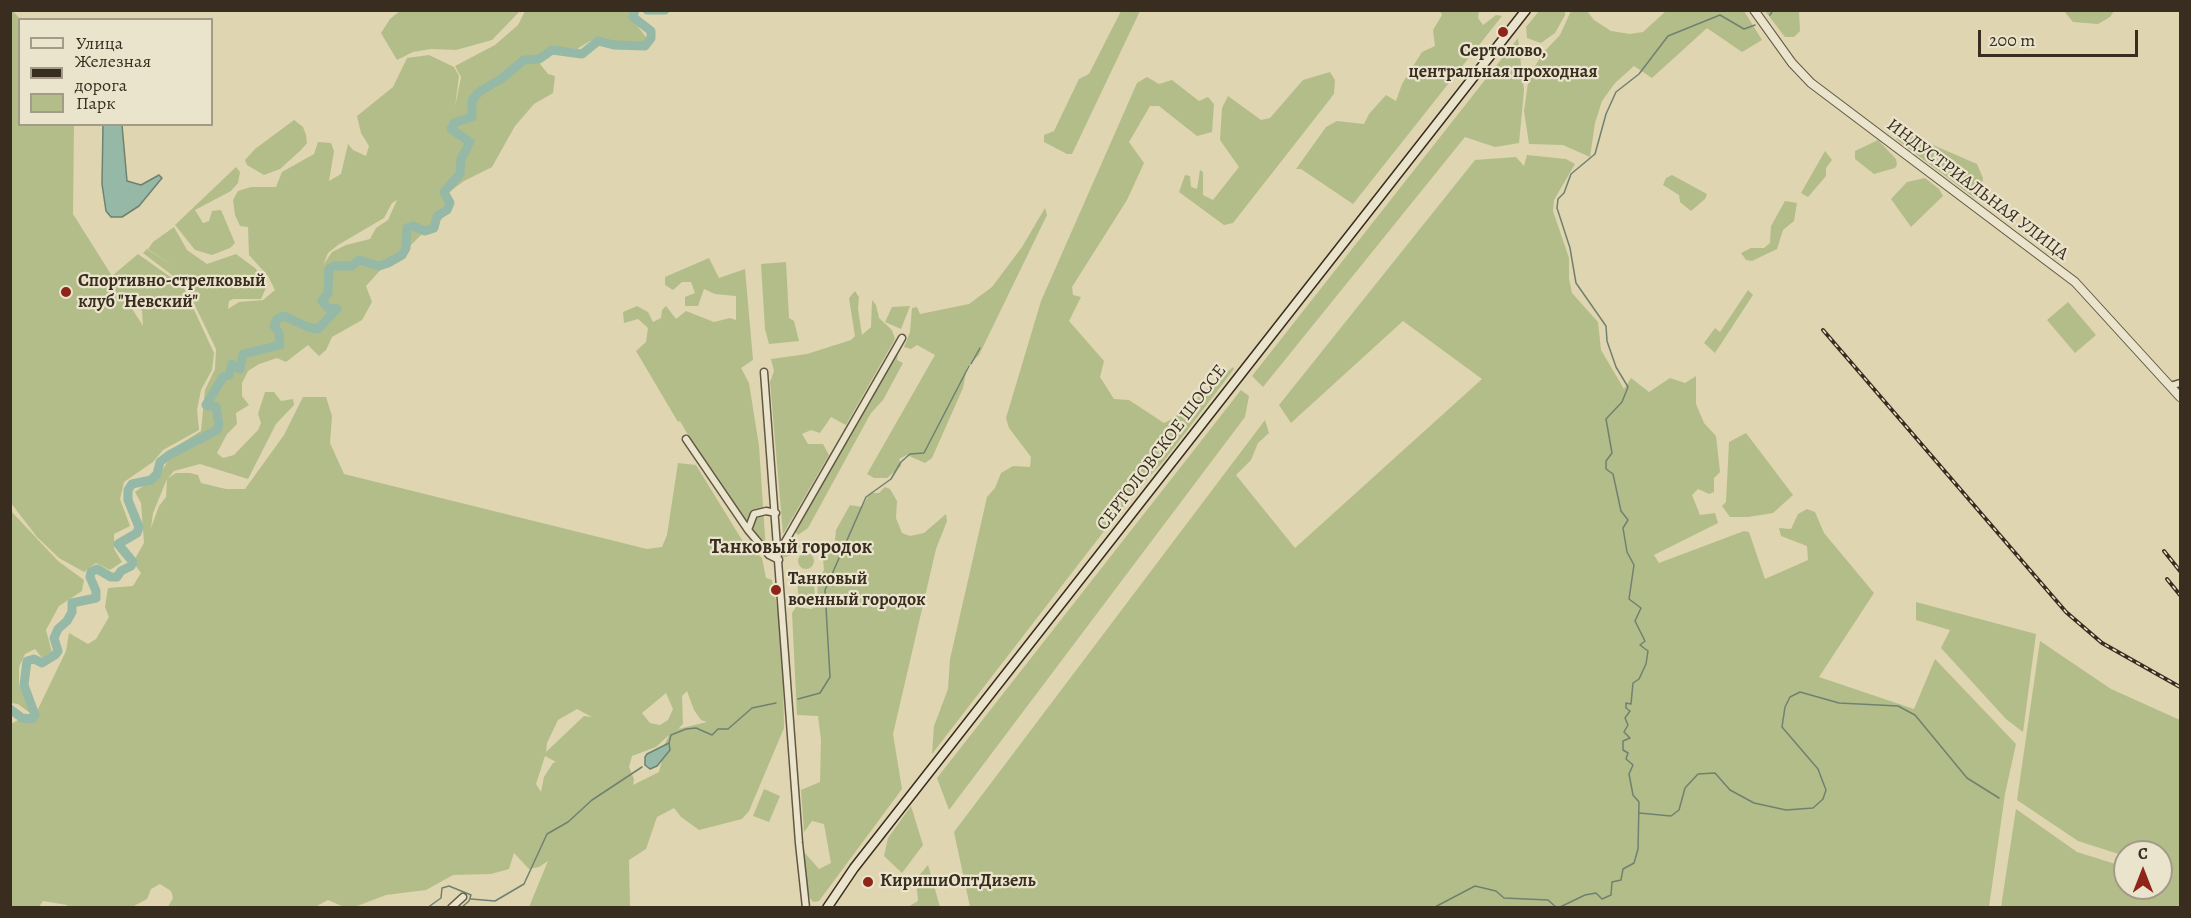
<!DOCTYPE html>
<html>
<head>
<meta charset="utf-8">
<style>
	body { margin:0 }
	#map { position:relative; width:2191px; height:918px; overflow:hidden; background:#dfd5b0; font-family:Alegreya,serif }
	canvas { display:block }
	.frame { position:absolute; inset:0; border:12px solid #392d20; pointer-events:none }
	.legend { position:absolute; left:18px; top:18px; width:195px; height:108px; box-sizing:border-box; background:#eae4cc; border:2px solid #a39b87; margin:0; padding:8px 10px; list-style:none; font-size:18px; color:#392d20 }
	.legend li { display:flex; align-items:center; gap:12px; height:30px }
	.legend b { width:30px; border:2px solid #a39b87 }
	.north { position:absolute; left:2113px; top:840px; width:60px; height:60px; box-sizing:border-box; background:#eae4cc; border:2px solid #a39b87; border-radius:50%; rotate:0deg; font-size:16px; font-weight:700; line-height:24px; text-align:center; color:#392d20 }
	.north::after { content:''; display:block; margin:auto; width:21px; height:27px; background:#8f2418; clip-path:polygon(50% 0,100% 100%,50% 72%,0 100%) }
	.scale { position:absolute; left:1978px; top:30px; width:160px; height:27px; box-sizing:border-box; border:3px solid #392d20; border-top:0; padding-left:8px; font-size:18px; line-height:21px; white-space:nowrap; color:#392d20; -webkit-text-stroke:4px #eae4cc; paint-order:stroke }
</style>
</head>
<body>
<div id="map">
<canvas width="2191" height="918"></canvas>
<div class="frame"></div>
<ul class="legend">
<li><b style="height:8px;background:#eae4cc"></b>Улица</li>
<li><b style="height:8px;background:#392d20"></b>Железная дорога</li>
<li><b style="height:16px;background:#b3bd8a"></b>Парк</li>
</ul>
<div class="north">С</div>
<div class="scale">200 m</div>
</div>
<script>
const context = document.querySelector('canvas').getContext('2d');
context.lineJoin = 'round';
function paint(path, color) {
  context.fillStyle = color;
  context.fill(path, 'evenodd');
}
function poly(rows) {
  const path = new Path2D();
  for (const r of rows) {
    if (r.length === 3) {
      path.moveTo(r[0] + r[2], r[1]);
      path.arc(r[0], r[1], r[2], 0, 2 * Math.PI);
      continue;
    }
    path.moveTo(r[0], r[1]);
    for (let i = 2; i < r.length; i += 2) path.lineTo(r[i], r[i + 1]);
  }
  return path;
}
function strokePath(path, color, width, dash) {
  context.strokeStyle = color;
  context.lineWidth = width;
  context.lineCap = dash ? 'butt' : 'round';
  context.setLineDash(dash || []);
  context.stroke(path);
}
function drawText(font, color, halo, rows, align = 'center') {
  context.font = font + ' Alegreya,serif';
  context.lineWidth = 4.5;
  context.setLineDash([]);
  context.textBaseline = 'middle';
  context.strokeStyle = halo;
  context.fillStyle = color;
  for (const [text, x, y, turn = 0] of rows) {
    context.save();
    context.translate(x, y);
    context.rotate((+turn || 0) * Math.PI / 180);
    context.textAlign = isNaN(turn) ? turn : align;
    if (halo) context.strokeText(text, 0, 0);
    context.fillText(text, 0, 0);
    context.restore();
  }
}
paint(poly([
	[401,10,520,10,520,11,492,40,456,50,431,49,413,52,397,60,381,33,390,19],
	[13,11,20,19,20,124,74,125,73,214,112,276,138,254,183,286,214,353,212,370,201,390,197,410,199,430,163,450,153,462,124,482,120,499,130,526,114,534,114,549,122,562,110,570,96,563,84,572,59,558,37,537,11,503,10,11],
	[133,294,142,311,143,326,124,296],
	[525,11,631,11,631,18,646,37,644,42,616,44,602,39,590,41,577,49,555,47,543,52,540,64,548,74,555,76,553,93,534,104,515,126,492,167,464,181,449,192,446,214,434,228,422,234,396,260,383,267,366,286,372,302,362,320,332,337,326,350,319,356,308,345,286,362,277,358,259,364,248,371,242,383,242,396,249,405,236,413,237,424,227,434,217,453,223,458,234,455,258,430,261,423,258,414,265,392,274,392,281,401,293,399,294,405,276,424,248,479,200,464,174,471,168,478,176,473,190,473,198,475,201,483,226,489,245,489,284,435,303,397,326,397,332,416,330,443,344,474,647,549,662,547,667,535,678,463,696,465,742,540,762,558,766,578,772,580,782,633,784,728,749,811,742,819,699,830,681,817,674,808,657,817,646,849,629,860,630,907,529,907,548,861,539,867,529,869,514,853,509,869,491,874,453,875,426,890,386,895,357,906,344,907,328,900,313,908,168,907,173,898,171,891,160,884,151,889,147,899,132,907,67,907,67,905,43,901,39,907,11,908,11,724,38,709,66,651,69,633,88,644,96,639,109,617,105,607,108,588,133,586,141,573,133,562,144,543,141,503,135,492,160,474,168,461,164,454,201,431,205,390,215,369,216,349,185,285,143,253,147,249,174,267,148,249,153,242,174,227,187,250,207,264,236,254,255,268,264,279,266,288,261,299,233,299,229,301,228,309,239,302,263,300,275,290,268,276,249,255,248,227,240,226,235,215,233,200,238,191,251,187,276,187,282,172,314,154,318,142,331,143,334,151,329,181,341,174,348,144,353,150,366,156,369,146,361,133,357,116,393,87,407,58,429,55,454,67,459,76,455,107,461,77,455,66,495,45,518,25],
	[397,200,388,220,376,228,370,239,346,245,332,252,323,265,328,253,338,245,384,218,392,203],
	[167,479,166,497,159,506,151,528,153,513],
	[687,691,694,710,701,720,707,722,678,729,683,724,682,696],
	[666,693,673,709,668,720,660,725,650,723,642,713],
	[577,709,592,717,584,716,546,752,547,743,558,720],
	[669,735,661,752,663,756,659,772,633,785,634,779,629,767,632,756,656,747],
	[545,756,556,762,553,763,544,777,541,792,536,784],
	[1121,11,1140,11,1072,154,1067,154,1044,142,1044,135,1054,131,1079,79,1089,74],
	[1440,11,1479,11,1478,18,1483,25,1496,15,1502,16,1353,204,1301,169,1296,169,1326,127,1337,121,1364,124,1369,114,1386,95,1396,101,1402,84,1422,52,1435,46,1433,30,1442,15],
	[1539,11,1565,11,1565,15,1555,33,1541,43,1527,38,1526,27],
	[1571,11,1587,11,1594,20,1611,31,1630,34,1643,32,1666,11,1744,11,1762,40,1742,52,1707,28,1652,78,1634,66,1615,83,1602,101,1595,123,1590,157,1563,145,1529,144,1524,111,1529,76,1543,53,1560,35],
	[1765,11,1799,11,1800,31,1794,37,1785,37],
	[2064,11,2114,11,2110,17,2098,24,2073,22],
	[1518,38,1524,90,1519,143,1495,147,1465,137,1263,387,1252,376],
	[1330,72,1335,80,1334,94,1233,223,1224,225,1179,192,1185,175,1190,176,1191,187,1197,189,1200,170,1203,172,1203,195,1213,200,1239,167,1220,140,1222,108,1228,96,1261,120,1270,118,1303,80],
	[1147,77,1159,84,1172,80,1199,101,1208,97,1214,104,1212,132,1197,136,1159,106,1150,106,1129,142,1144,163,1127,200,1072,287,1073,295,1081,297,1069,321,1104,361,1100,377,1114,399,1129,400,1164,423,1174,418,1233,367,1234,369,1163,462,1135,491,932,754,934,726,948,689,950,659,987,497,995,488,1001,473,1013,466,1030,467,1031,457,1009,428,1006,418,1041,301,1137,83],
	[294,120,303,127,306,135,307,143,301,150,280,169,264,175,247,165,245,160,255,149],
	[1903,132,1977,164,1983,178,1982,185,1986,198,1983,201,1972,196,1896,139],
	[1878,140,1896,159,1897,165,1895,168,1874,174,1855,159,1855,151],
	[1825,151,1832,160,1826,168,1826,176,1808,197,1801,193],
	[1527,155,1566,159,1575,164,1554,200,1553,211,1569,258,1569,279,1572,293,1598,322,1601,350,1624,389,1631,378,1649,392,1670,378,1685,383,1696,376,1696,404,1704,423,1716,436,1720,472,1714,478,1714,492,1709,494,1698,489,1692,495,1700,515,1715,513,1718,523,1654,555,1659,563,1744,531,1749,532,1765,579,1808,560,1807,546,1781,536,1779,528,1791,529,1798,514,1807,509,1815,512,1824,533,1874,593,1819,677,1914,709,1935,659,2016,744,2005,794,1989,907,970,907,954,832,1265,420,1269,433,1258,443,1251,460,1236,475,1295,548,1482,379,1403,321,1291,423,1279,405,1475,160,1516,157,1524,166],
	[236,167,240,172,238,183,231,191,195,210,203,223,209,221,212,211,221,210,235,243,230,248,212,255,195,250,175,225],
	[1672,175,1707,194,1705,199,1691,211,1680,202,1679,195,1663,185,1666,178],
	[1925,178,1939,189,1943,196,1911,227,1891,199,1907,182],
	[1785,201,1797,203,1794,221,1783,230,1777,249,1752,261,1746,260,1741,253,1751,248,1764,248,1770,243,1771,226],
	[1045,208,1047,215,979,355,967,367,963,388,932,458,925,463,907,455,899,459,901,466,887,478,874,478,867,474,935,355,917,345,911,349,904,347,910,332,912,308,917,307,920,314,969,304,992,287,1022,247],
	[709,258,719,278,745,269,753,360,741,368,749,383,759,446,766,551,699,454,680,421,678,422,636,351,646,342,648,328,638,319,624,323,623,312,637,306,648,312,653,322,661,318,662,310,666,306,676,319,686,311,714,322,730,318,736,320,736,296,715,294,704,289,698,306,685,306,685,297,695,293,691,282,682,282,673,290,665,285,665,277],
	[786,262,789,318,794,321,799,341,769,344,765,329,761,264],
	[1748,290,1753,295,1715,353,1704,343,1715,328,1720,332],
	[855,291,859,297,858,309,862,335,871,327,872,300,876,305,879,318,892,330,895,339,846,425,831,417,820,433,811,430,802,434,808,444,823,444,829,455,783,534,770,382,774,371,771,359,807,354,851,340,855,336,849,298],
	[2068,302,2096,335,2075,353,2047,320],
	[910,306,901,329,885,322,892,307],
	[898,353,897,360,903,363,883,400,871,413,808,528,798,535,795,532],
	[1241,390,1249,396,1245,417,949,810,937,778],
	[1746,433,1793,495,1773,513,1748,517,1730,517,1722,506,1726,502,1729,442],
	[885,487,890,489,897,501,896,518,902,533,910,536,924,533,946,514,947,521,936,549,893,734,902,789,819,901,813,902,808,895,804,852,819,869,831,863,824,824,812,821,804,832,801,790,820,782,821,740,818,716,797,715,792,613,796,607,812,609,818,602,817,581,824,570,823,559,835,540,836,530,850,505,862,507,870,493,879,493],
	[10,510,58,561,84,580,82,591,59,606,46,630,52,652,42,658,35,649,25,654,19,667,19,684,30,713,18,704,11,703],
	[790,538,801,544,795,554,782,558,781,552],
	[806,561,8],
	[797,579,814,579,815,601,799,602],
	[1916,602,2036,634,2023,732,2006,719,1941,648,1950,630,1916,620],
	[2040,641,2111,689,2180,720,2180,907,2001,907,2016,809,2077,852,2125,867,2125,888,2161,888,2161,852,2125,852,2125,856,2078,841,2017,800],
	[764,789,780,796,769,822,753,816],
	[911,806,923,845,902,873,884,856,888,838],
	[928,865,940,907,908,907,918,901,916,879]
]), '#b3bd8a');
const water = poly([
	[103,125,122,125,127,181,141,185,159,175,162,178,139,206,122,217,111,217,106,211,102,184,103,125],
	[669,743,670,750,657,766,650,769,645,765,645,757,647,754,669,743]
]);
paint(water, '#95b9a6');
strokePath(water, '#708170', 1.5);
strokePath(poly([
	[1770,15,1773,10],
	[971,364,980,348],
	[798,699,820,693,830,677,825,590,866,497,891,479,901,462,910,454,924,453,969,366],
	[669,743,671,735,686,729,696,728,712,735,718,729,728,729,752,708,776,703],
	[1639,813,1671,816,1679,810,1685,788,1698,774,1715,773,1730,790,1754,803,1786,810,1813,808,1823,799,1826,790,1818,769,1782,727,1785,707,1790,697,1800,692,1839,703,1898,706,1915,715,1967,778,1999,798],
	[471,899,495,901,524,884,547,834,568,822,592,800,642,767],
	[48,908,55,908],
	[374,908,391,908],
	[427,908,441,898,442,888,449,886,471,895,469,901,461,908],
	[1433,908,1475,886,1496,891,1504,898,1548,900,1557,908],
	[1558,908,1585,895,1596,893,1602,899,1611,895,1612,882,1621,880,1623,869,1634,863,1638,849,1639,802,1633,795,1629,774,1633,765,1626,759,1628,753,1623,750,1623,741,1630,738,1624,732,1628,725,1625,718,1630,711,1626,708,1626,703,1631,704,1633,683,1639,679,1646,664,1648,651,1640,645,1645,641,1635,621,1641,608,1629,599,1634,565,1627,552,1623,528,1628,520,1621,511,1613,474,1606,469,1606,461,1612,453,1606,419,1622,402,1628,387,1616,367,1607,341,1606,326,1576,283,1570,248,1557,208,1558,199,1564,193,1571,174,1595,154,1606,114,1616,92,1639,74,1668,36,1720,15,1744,29,1755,25]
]), '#708170', 1.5);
strokePath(poly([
	[647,10,665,10],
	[10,709,22,718,32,719,35,715,24,685,27,661,34,659,42,663,55,655,58,651,54,638,58,629,67,621,72,612,72,603,96,598,96,591,90,577,91,572,97,569,111,577,117,577,121,571,131,566,133,562,118,544,137,533,139,527,128,500,128,490,132,484,151,480,157,474,160,462,169,455,217,430,219,425,216,407,206,405,223,377,229,375,232,364,240,369,243,354,280,345,279,333,274,326,277,319,284,316,308,327,318,329,337,309,328,308,322,301,328,293,329,269,334,266,352,266,359,260,379,266,388,263,402,255,406,248,407,228,413,226,425,231,434,228,437,216,447,210,450,203,444,192,460,174,461,159,470,142,451,129,454,123,472,117,472,100,479,92,501,79,524,60,539,59,552,50,582,54,598,41,614,45,645,46,651,38,651,31,633,17,635,10]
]), '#95b9a6', 9);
const minor = poly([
	[764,372,799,843,806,908],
	[2170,386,2180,383],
	[686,439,748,530,769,555,779,560],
	[748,530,754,514,766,511,776,513],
	[778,554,902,338],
	[451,908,463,897]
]);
const tertiary = poly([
	[1754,10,1792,63,1811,83,2075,282,2180,397]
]);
const secondary = poly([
	[827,908,854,868,1526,10]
]);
strokePath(minor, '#625744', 9);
strokePath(tertiary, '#625744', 10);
strokePath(secondary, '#392d20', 11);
strokePath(minor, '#eae4cc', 6);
strokePath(tertiary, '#eae4cc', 8);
strokePath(secondary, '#eae4cc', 8);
const rail = poly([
	[1823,330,2066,612,2102,643,2180,687],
	[2164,551,2180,571],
	[2167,579,2180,595]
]);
strokePath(rail, '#392d20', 4);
strokePath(rail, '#eae4cc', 1.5, [4.5]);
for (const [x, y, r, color] of [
	[1503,32,6,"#8f2418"],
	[66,292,6,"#8f2418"],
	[776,590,6,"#8f2418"],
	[868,882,6,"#8f2418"]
]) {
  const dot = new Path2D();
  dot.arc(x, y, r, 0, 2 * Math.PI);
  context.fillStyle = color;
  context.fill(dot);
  strokePath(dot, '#eae4cc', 2);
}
drawText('bold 18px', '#392d20', '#eae4cc', [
	["Сертолово,",1503,52,"center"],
	["центральная проходная",1503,73,"center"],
	["Спортивно-стрелковый",78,282],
	["клуб \"Невский\"",78,303],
	["Танковый",788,580],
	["военный городок",788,601],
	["КиришиОптДизель",880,882]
], 'left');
drawText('18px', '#392d20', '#eae4cc', [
	["ИНДУСТРИАЛЬНАЯ УЛИЦА",1977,190,37],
	["СЕРТОЛОВСКОЕ ШОССЕ",1162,448,-53]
]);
drawText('bold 20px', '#392d20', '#eae4cc', [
	["Танковый городок",791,548]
]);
</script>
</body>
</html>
